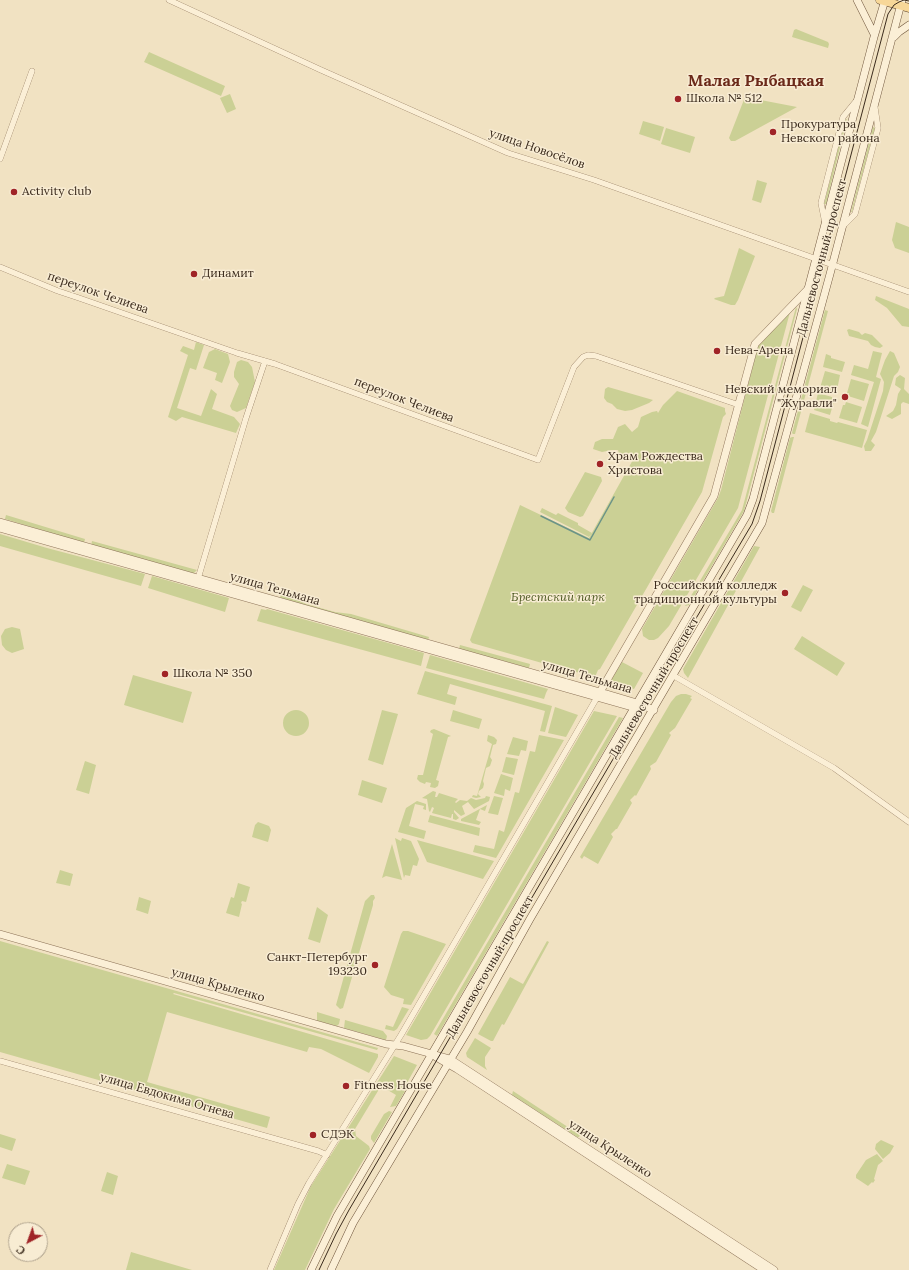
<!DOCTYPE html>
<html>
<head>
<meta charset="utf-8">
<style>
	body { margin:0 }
	#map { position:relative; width:909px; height:1270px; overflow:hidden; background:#f1e2c2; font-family:Lora,serif }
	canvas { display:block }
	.north { position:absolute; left:8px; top:1222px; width:40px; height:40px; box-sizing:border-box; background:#f8ecd3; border:1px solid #ac9f8a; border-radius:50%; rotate:221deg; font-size:11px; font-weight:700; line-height:16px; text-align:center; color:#3b2b1d }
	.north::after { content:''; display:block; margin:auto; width:14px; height:18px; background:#a02427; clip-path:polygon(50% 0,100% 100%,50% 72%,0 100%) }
</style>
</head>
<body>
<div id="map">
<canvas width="909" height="1270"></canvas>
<div class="north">С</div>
</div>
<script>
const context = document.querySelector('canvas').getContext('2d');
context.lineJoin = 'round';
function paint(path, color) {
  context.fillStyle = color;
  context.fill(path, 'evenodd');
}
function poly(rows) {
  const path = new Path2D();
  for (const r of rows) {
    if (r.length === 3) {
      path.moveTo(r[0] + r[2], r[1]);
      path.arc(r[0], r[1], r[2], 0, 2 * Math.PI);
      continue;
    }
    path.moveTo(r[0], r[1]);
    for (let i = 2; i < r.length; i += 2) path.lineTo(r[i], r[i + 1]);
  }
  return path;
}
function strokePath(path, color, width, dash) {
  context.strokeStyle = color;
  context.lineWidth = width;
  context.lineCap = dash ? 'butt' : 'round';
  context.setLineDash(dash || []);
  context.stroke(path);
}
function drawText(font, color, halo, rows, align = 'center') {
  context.font = font + ' Lora,serif';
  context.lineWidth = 3;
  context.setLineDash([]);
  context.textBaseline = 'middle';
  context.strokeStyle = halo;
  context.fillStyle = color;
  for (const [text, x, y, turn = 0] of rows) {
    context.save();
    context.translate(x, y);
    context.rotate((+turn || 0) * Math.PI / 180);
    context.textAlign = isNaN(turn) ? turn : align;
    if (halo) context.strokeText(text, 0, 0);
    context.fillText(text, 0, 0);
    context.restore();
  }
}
paint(poly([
	[796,29,828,42,829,44,828,48,792,37,794,30],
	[149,52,225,86,221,96,144,62],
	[230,94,236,109,227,113,220,98],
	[745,97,797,107,735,141,731,141,729,138],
	[847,119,826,204,824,204,845,120],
	[643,121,664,127,660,141,639,134],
	[873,127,875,128,852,212,851,212],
	[666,128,695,137,690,153,661,144],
	[757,180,767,183,761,203,752,200],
	[896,222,909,227,909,253,895,248,892,240],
	[739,248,755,256,738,300,735,305,731,305,714,299,715,298,724,296],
	[876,296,909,309,909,327,902,326,887,308,875,300],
	[796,307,797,309,744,511,689,605,685,606,742,510],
	[825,310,828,311,795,434,793,434,792,433],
	[790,312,738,508,669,626,658,638,654,640,649,640,643,636,642,629,718,498,721,490,758,346],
	[849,329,859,332,862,335,865,333,872,335,883,346,880,348,875,347,871,345,868,341,849,336,847,330],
	[196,342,204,345,196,370,190,368,177,408,201,416,211,389,217,394,212,409,234,417,240,424,236,433,182,417,176,421,168,417,188,355,180,351,183,346,194,350],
	[215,349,228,354,230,362,222,383,215,380,217,373,203,368,209,352],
	[873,351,882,353,876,377,881,379,868,427,861,424,874,382,851,375,854,365,868,369],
	[890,351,894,353,900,367,898,372,894,376,876,432,871,441,875,445,871,451,865,451,864,446,867,440,883,391,884,382,880,374,885,360],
	[826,354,831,356,831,358,845,362,842,372,823,367],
	[241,360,248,362,252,367,255,382,246,408,237,412,232,410,230,406,239,384,234,377,234,372,237,362],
	[825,371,840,375,837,390,835,389,834,392,820,388],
	[900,375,905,378,904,389,909,394,909,404,903,402,901,404,901,414,892,419,886,416,893,411,896,405,898,394,901,389,895,385,896,378],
	[851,379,869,384,864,401,848,396,849,393,847,393],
	[608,387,653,400,649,403,632,410,625,411,617,409,612,404,607,402,604,398,605,389],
	[677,391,725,408,725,411,726,414,723,417,702,492,600,669,598,670,595,677,542,663,472,643,470,640,520,505,589,538,634,458,620,457,618,450,612,450,602,452,593,449,595,442,602,439,613,439,618,427,625,424,632,432,638,427,641,417,652,412,657,411,658,413,663,405],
	[818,393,832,397,832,400,834,401,830,415,814,410],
	[846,402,862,407,857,423,839,418,843,405,845,405],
	[810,413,830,419,830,421,837,423,838,422,867,430,862,448,805,432],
	[792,437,794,437,774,513,772,513,771,511,790,438],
	[585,472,601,477,602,481,583,516,580,517,568,512,565,508],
	[542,508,556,515,558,513,578,523,578,525,592,533,589,537,540,512],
	[6,515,85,539,84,543,5,519],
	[0,534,47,548,145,574,141,586,0,546],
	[92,541,197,570,193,574,91,546],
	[754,546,760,547,688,678,684,673,683,669],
	[152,576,229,598,225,612,148,588],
	[803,585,813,590,801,612,791,607],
	[281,594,295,598,306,604,335,612,351,614,429,637,428,640,280,599],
	[261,609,266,610,267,609,424,653,421,666,257,621],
	[12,627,20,629,24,649,12,653,6,650,2,645,1,636,5,629],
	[802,636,845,663,837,676,794,649],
	[460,645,530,664,529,668,459,649],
	[430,655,548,689,546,693,544,699,426,668],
	[622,662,643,673,634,689,610,682],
	[425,671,552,706,545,732,540,731,545,711,450,684,447,694,457,697,455,705,417,694],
	[133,675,192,692,183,723,124,705],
	[681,694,686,694,692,696,690,698,692,699,675,728,669,733,671,735,656,762,650,766,651,769,636,796,635,795,630,800,632,803,617,829,616,829,611,834,613,837,598,864,584,856,582,859,580,857,671,702,676,696],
	[555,707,578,715,566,737,548,733],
	[296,723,13],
	[382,710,398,714,383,765,368,760],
	[453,710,482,719,479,729,450,721],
	[594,711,617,716,430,1036,427,1039,421,1040,406,1035],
	[619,717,623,718,437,1036,434,1034],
	[434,729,451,736,448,737,436,780,439,781,438,786,435,788,430,787,431,783,426,782,425,784,420,782,417,779,418,775,423,775,433,734,430,732,431,730],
	[488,735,494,737,497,740,496,744,493,745,490,757,492,760,490,766,486,768,483,781,484,784,483,788,479,791,478,794,481,797,476,798,472,797,473,795,477,796,492,744,487,741],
	[539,735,564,740,496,858,473,852,475,845,494,849,499,830,504,832,515,792,519,793,530,751,535,752],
	[513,737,528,741,526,751,521,750,519,756,507,754],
	[506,757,518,759,514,775,502,772],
	[85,761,96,765,89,794,76,790],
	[501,774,513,778,510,791,505,789,504,796,494,793],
	[362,780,387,788,382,803,358,795],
	[433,791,436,792,435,797,437,797,439,793,458,799,455,802,456,803,460,800,467,801,471,798,476,800,485,798,486,796,490,797,489,801,474,809,468,802,462,806,465,814,461,816,454,810,454,812,459,818,456,820,453,819,453,814,452,814,451,818,432,813,434,808,432,807,430,812,429,811,427,799,422,798],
	[494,796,503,798,498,815,488,813],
	[417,801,426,804,426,810,423,809,424,806,415,804,409,826,426,831,424,839,398,832,406,808],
	[487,805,485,811,480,809,476,820,481,822,479,825,461,821,461,819],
	[430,815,480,828,479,836,428,822],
	[258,822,269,826,271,830,268,842,252,837,255,825],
	[395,838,401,841,402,838,411,841,419,859,417,866,413,865,410,876,405,875,404,878],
	[417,840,494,861,483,879,427,862],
	[392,844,402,880,386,876,382,878],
	[60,870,73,874,70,886,56,883],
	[238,883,250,887,246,902,242,901,241,903,242,904,239,917,226,913,231,897,234,898],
	[371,895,374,895,375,898,373,901,373,905,343,1008,340,1009,336,1005,365,901],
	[139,897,151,901,148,914,136,910],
	[317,907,328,915,320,943,308,939],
	[403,931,408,931,446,944,411,1005,403,1004,404,999,391,995,384,987,401,934],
	[0,941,378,1048,377,1050,174,993,173,994,378,1054,378,1057,369,1073,321,1049,309,1047,307,1052,167,1012,147,1082,270,1117,267,1128,0,1052],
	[547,941,549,942,504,1025,502,1024,493,1041,491,1041,478,1034,510,977,523,984],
	[402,1007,409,1009,397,1029,394,1031,385,1029,386,1025,393,1027],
	[317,1012,340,1019,339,1024,337,1026,317,1021],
	[345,1020,383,1031,387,1036,386,1040,344,1028],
	[475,1038,491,1048,485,1057,485,1066,487,1070,467,1057,466,1053],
	[394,1056,417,1065,403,1090,405,1091,396,1106,390,1107,396,1095,381,1086,355,1129,356,1136,369,1146,370,1149,334,1209,305,1270,274,1270,311,1186],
	[513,1091,580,1135,579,1137,577,1137,512,1095],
	[389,1111,392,1112,374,1143,371,1139,371,1136,384,1114],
	[0,1134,16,1139,12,1151,0,1147],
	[881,1140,894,1146,890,1153,883,1159,875,1149,876,1144],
	[877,1154,883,1161,878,1165,874,1179,875,1180,873,1183,872,1182,868,1186,856,1178,856,1175,866,1160],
	[7,1164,30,1171,25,1185,2,1178],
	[107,1172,118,1176,113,1195,101,1191],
	[131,1252,158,1260,192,1270,126,1270]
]), '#cbd095');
strokePath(poly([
	[541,516,590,540,614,497]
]), '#6b9388', 1.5);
const minor = poly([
	[169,0,321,70,508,153,594,180,909,292],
	[0,159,32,71],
	[825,223,821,203,843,117,857,100],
	[842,227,855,214,878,128,875,108],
	[0,267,58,291,79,298,237,353,275,364,538,460,574,367,583,357,588,355,596,356,739,405],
	[197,582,246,418,265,361],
	[674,676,834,768,909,822],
	[0,1061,318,1151,327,1155],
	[270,1270,298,1204,309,1183,401,1035,599,694]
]);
const tertiary = poly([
	[0,522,600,692,637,703,654,710],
	[0,528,639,709],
	[600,692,714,496,755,344,808,289],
	[0,934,386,1044,403,1046,450,1059,774,1270],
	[436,1057,457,1069,764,1270]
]);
const secondary = poly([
	[857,0,874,34],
	[894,37,899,32,909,25],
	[311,1270,337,1216,747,515,753,499,874,37,885,0],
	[331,1270,353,1223,467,1032,530,919,762,523,830,274,902,0]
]);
const primary = poly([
	[880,0,909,8]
]);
strokePath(minor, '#8d7358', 6);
strokePath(tertiary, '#8d7358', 8);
strokePath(secondary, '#6e543b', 8);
strokePath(primary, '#5a412c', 9);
strokePath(minor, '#fbefd6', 5.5);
strokePath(tertiary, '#fbefd6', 7);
strokePath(secondary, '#fbefd6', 7);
strokePath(primary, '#f7d798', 8);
strokePath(poly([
	[319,1270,336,1234,349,1210,650,696,752,524,760,501,888,14,894,5,899,2,904,0,909,1]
]), '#3b2b1d', 1);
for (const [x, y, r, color] of [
	[678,99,4,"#a02427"],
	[773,132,4,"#a02427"],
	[14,192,4,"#a02427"],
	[194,274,4,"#a02427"],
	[717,351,4,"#a02427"],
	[845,397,4,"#a02427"],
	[600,464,4,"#a02427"],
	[785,593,4,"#a02427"],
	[165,674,4,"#a02427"],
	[375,965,4,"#a02427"],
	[346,1086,4,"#a02427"],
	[313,1135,4,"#a02427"]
]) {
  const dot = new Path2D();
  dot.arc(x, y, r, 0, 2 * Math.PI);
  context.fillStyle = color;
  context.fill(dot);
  strokePath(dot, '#f8ecd3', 1.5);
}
drawText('12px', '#3b2b1d', '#f8ecd3', [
	["Школа № 512",686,99],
	["Прокуратура",781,125],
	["Невского района",781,139],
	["Activity club",22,192],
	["Динамит",202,274],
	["Нева-Арена",725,351],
	["Невский мемориал",837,390,"right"],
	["\"Журавли\"",837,404,"right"],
	["Храм Рождества",608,457],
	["Христова",608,471],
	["Российский колледж",777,586,"right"],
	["традиционной культуры",777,600,"right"],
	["Школа № 350",173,674],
	["Санкт-Петербург",367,958,"right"],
	["193230",367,972,"right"],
	["Fitness House",354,1086],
	["СДЭК",321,1135]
], 'left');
drawText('12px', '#3b2b1d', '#f8ecd3', [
	["улица Новосёлов",537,149,19],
	["Дальневосточный проспект",822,258,-75],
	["переулок Челиева",98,293,19],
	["переулок Челиева",404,400,21],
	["улица Тельмана",275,589,16],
	["улица Тельмана",587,677,16],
	["Дальневосточный проспект",654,688,-59],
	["Дальневосточный проспект",490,967,-60],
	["улица Крыленко",218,985,16],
	["улица Евдокима Огнева",167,1096,16],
	["улица Крыленко",610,1149,33]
]);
drawText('italic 12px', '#4d5922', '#f8ecd3', [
	["Брестский парк",558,598]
]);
drawText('bold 16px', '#6b2919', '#f8ecd3', [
	["Малая Рыбацкая",756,81]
]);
</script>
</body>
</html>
